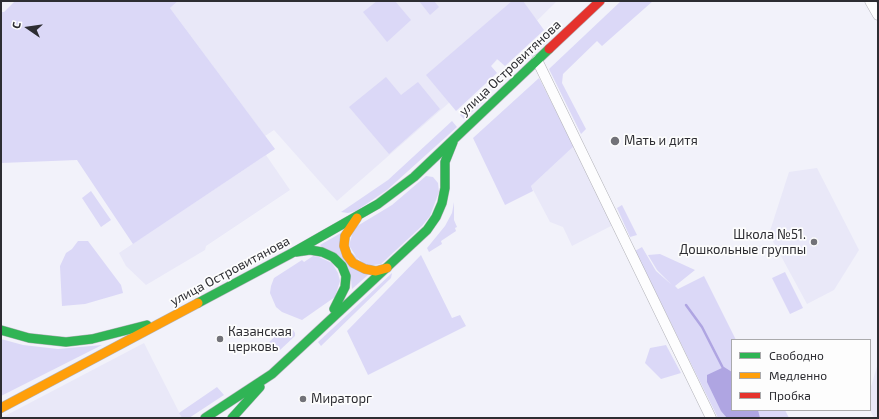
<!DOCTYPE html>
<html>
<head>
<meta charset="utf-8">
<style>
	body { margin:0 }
	#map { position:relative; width:879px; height:419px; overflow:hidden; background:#f2f2fa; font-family:"Exo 2",sans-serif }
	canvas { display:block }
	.frame { position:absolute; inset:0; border:2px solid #2d2d32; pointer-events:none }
	.legend { position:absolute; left:731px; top:339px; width:140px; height:72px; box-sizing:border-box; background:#fdfdfd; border:1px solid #aaaaac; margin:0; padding:5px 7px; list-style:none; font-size:12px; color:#2d2d32 }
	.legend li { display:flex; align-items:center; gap:8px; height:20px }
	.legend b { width:20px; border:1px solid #aaaaac }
	.north { position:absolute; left:8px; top:8px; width:40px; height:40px; -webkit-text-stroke:3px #fdfdfd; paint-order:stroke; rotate:283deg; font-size:11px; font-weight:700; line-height:16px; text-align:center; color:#2d2d32 }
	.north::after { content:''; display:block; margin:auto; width:14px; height:18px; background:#2d2d32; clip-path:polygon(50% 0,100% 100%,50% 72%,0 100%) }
</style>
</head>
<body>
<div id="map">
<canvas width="879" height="419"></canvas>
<div class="frame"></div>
<ul class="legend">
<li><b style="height:5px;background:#30b455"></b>Свободно</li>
<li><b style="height:5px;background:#ff9f0a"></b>Медленно</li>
<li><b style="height:5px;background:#e5322d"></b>Пробка</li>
</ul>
<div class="north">С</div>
</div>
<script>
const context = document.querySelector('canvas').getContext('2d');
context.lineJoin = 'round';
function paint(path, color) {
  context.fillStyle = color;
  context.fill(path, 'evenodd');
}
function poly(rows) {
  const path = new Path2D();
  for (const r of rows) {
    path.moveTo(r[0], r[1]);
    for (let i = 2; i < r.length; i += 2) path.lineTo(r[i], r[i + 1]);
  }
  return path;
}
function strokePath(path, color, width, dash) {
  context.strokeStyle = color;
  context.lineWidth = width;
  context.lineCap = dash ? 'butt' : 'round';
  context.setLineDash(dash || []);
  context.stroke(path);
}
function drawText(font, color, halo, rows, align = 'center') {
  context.font = font + ' "Exo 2",sans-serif';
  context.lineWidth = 3.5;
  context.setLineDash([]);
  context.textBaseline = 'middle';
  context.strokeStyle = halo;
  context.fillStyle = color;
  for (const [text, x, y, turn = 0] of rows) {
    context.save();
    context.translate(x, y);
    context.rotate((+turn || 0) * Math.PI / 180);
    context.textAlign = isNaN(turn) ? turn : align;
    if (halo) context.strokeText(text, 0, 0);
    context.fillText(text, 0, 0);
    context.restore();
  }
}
paint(poly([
	[178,1,557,1,491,66,337,201,274,130,265,136,170,8],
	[574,146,613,225,572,246,563,227,550,222,531,186],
	[266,155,290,190,206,246,205,250,146,285,126,266,119,253],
	[817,168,859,250,834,290,807,304,769,234,789,172],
	[144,343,182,418,1,418],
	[878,363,878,418,874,418,870,410,870,390]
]), '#e9e8f8');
paint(poly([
	[15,1,178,1,170,8,275,149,133,244,77,160,1,163,1,12,4,12],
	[377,1,395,1,411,20,387,42,363,12],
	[419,1,434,1,439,7,430,15],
	[512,1,523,1,544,30,505,66,497,59,491,66,497,73,456,111,426,75],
	[621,1,653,1,602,46,597,41,563,74,562,83,586,129,581,134,549,69],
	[548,33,547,42,519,67,516,66,506,75,504,72],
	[386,77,401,95,418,82,440,109,389,154,349,107],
	[539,78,574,146,531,186,533,191,505,205,473,138],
	[478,97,483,102,464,119,460,115],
	[452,121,457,127,387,190,356,211,348,213,341,212,388,180],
	[426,176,433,177,438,183,439,192,430,216,422,226,381,264,366,266,348,249,354,228,392,205],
	[91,191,111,220,101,227,82,198],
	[454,202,454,220,457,227,455,228,456,231,441,241,442,244,429,252,427,248,445,226,452,213],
	[622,205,637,235,630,237,617,208],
	[341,233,368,275,352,289,351,279,320,245],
	[78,241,88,241,121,285,123,293,85,304,62,306,60,266,66,253,72,249],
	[642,247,656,271,672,285,657,270,648,255,660,254,695,270,675,286,678,289,704,276,736,340,732,340,732,410,785,410,789,418,718,418,635,251],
	[421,255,452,318,460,315,466,326,368,375,347,331],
	[313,256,319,257,332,263,338,273,340,281,335,297,302,320,282,312,276,307,270,293,271,286,274,278,302,260,304,262],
	[785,272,803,308,790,314,772,278],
	[392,273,391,278,321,346,318,342],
	[287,330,293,330,295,333,295,336,280,350,276,351,269,342,281,331],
	[1,339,23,345,58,349,102,345,1,396],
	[666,345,681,373,661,379,645,363,650,348],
	[217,387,224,395,189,418,182,418,179,413]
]), '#dbd8f7');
paint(poly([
	[724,367,732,372,732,410,758,410,760,418,727,418,721,411,707,382,707,375]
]), '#afa5e2');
strokePath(poly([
	[686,305,702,327,724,370]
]), '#afa5e2', 2.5);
const street = poly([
	[870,1,878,15],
	[537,60,711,418]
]);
const fast = poly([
	[296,252,310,250,322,252,333,257,342,266,346,276,345,287,334,309],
	[198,303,292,253,378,204,414,177,549,49],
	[1,330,29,338,66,342,92,339,147,325],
	[205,418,272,374,427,230,436,217,442,203,445,188,445,162,453,142],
	[232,418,260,387]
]);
const slow = poly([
	[357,218,345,236,344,246,347,255,353,263,365,269,376,271,387,268],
	[1,408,198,303]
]);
const jam = poly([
	[549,49,600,1]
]);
strokePath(street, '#b2b2b8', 11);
strokePath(fast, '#b2b2b8', 10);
strokePath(slow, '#b2b2b8', 10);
strokePath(jam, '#b2b2b8', 10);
strokePath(street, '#fdfdfe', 10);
strokePath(fast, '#30b455', 9);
strokePath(slow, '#ff9f0a', 9);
strokePath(jam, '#e5322d', 9);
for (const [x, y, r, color] of [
	[615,141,5,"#727278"],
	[814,242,4,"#727278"],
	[220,339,4,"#727278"],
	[303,399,4,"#727278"]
]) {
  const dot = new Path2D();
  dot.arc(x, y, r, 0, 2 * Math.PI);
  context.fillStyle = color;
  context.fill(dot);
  strokePath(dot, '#fdfdfd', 1.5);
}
drawText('13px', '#2d2d32', '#fdfdfd', [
	["улица Островитянова",510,68,-43],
	["улица Островитянова",230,271,-28]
]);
drawText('13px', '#2d2d32', '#fdfdfd', [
	["Мать и дитя",624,141],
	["Школа №51.",806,235,"right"],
	["Дошкольные группы",806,250,"right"],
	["Казанская",228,332],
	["церковь",228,347],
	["Мираторг",311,399]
], 'left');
</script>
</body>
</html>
